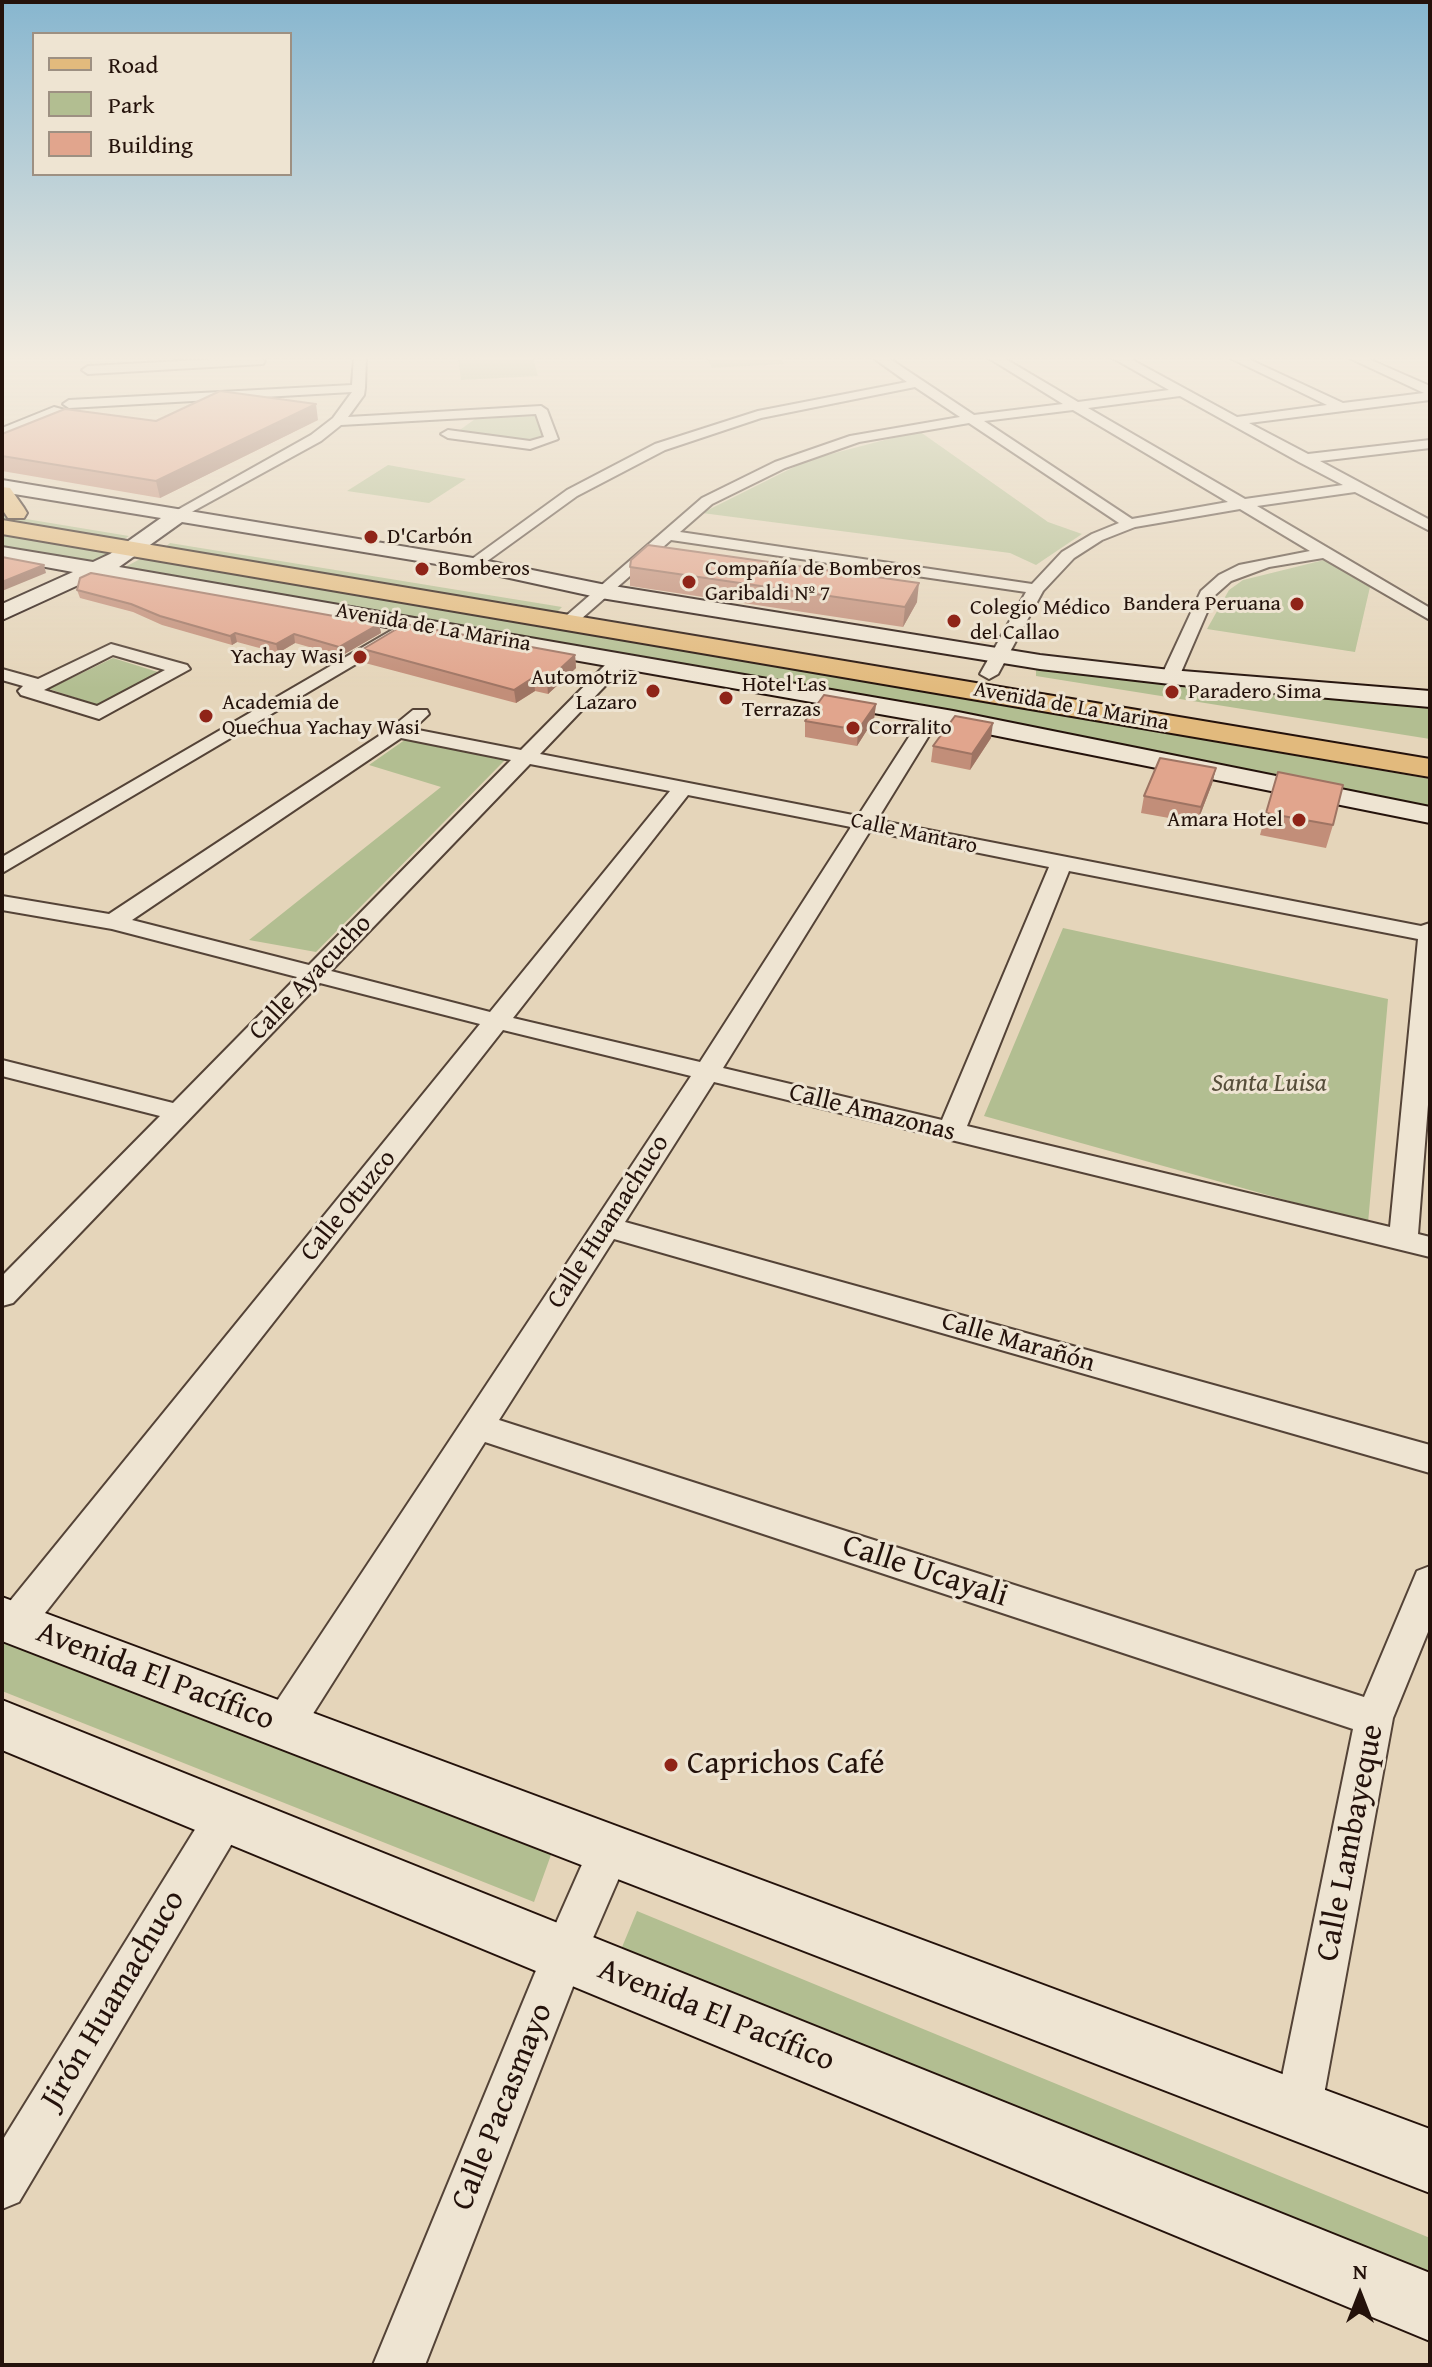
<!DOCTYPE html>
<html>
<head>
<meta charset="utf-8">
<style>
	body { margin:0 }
	#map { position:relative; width:1432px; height:2367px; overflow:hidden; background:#e5d5ba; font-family:"Gentium Book Plus",serif }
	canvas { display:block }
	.frame { position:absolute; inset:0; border:4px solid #24120b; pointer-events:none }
	.legend { position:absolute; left:32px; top:32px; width:260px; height:144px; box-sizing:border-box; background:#eee4d2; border:2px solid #9d9082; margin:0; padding:10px 14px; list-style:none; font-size:24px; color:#24120b }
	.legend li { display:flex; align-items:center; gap:16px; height:40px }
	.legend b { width:40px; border:2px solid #9d9082 }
	.north { position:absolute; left:1320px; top:2255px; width:80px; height:80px; -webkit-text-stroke:6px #eee4d2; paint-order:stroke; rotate:0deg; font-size:22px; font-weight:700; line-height:32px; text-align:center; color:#24120b }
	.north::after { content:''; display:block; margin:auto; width:28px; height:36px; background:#24120b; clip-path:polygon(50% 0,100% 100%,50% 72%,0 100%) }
</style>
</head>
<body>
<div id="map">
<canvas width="1432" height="2367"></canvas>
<div class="frame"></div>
<ul class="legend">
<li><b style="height:10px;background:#e2ba7d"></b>Road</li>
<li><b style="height:22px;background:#b2be91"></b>Park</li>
<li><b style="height:22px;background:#e1a58d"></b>Building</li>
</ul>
<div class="north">N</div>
</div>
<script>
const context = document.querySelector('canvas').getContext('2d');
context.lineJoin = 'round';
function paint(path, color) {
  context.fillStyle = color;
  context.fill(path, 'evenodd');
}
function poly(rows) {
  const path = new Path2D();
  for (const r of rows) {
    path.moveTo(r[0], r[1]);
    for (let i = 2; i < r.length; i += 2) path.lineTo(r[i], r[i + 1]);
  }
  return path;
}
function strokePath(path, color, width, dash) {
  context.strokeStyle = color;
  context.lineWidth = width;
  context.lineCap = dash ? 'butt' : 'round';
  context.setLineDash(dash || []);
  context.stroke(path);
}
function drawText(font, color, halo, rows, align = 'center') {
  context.font = font + ' "Gentium Book Plus",serif';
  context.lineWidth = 6;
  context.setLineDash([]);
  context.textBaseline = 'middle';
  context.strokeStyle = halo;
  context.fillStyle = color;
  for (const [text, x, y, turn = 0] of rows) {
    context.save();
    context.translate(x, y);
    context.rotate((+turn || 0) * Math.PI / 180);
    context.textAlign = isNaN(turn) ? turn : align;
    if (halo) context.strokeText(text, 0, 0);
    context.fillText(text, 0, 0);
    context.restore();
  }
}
paint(poly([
	[533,357,538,376,461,380,458,359],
	[706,357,779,357,784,364,712,368],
	[535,416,544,439,533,442,457,432,475,419],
	[919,431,1048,522,1082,534,1036,565,1010,553,702,513,808,460],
	[388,465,466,479,429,503,347,491],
	[2,515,129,536,118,543,2,523],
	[2,533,118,552,95,563,2,547],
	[170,543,562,607,557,612,506,602,463,599,162,550],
	[144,557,1430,779,1430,806,935,707,125,567],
	[1324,560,1370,587,1355,652,1207,629,1229,590,1243,580],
	[113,658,161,673,98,705,49,689],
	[1036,667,1430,705,1430,739,1036,676],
	[409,737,505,760,316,952,249,940,441,787,369,765],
	[1063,928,1388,999,1368,1223,984,1116],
	[2,1629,556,1841,534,1902,2,1691],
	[637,1911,1430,2238,1430,2305,615,1964]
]), '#b2be91');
const street = poly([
	[259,357,265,361,263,364,88,374,82,370,88,366,259,357],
	[354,357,366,357,365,388,364,395,348,417,541,406,547,410,558,439,530,449,448,438,441,434,448,430,530,441,544,437,536,414,341,425,321,441,177,520,172,519,172,513,311,435,333,418,352,392,69,408,63,404,69,400,352,385,354,357],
	[872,357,887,357,974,415,1063,404,987,357,1002,357,1078,402,1169,390,1111,357,1127,357,1237,417,1327,405,1228,357,1244,357,1343,403,1424,393,1347,357,1364,357,1430,386,1430,400,1249,423,1308,454,1430,440,1430,448,1320,461,1430,520,1430,531,1355,492,1257,506,1430,608,1430,620,1323,558,1269,567,1231,581,1214,596,1179,677,1176,681,1164,681,1161,677,1201,591,1219,575,1239,565,1310,551,1240,509,1135,527,1102,540,1074,558,1043,591,998,674,989,679,980,674,1026,592,671,540,573,626,567,627,559,622,702,498,775,462,850,436,960,417,915,387,761,418,665,450,577,496,479,567,473,569,465,564,567,490,655,444,758,411,907,382,872,357],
	[1180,396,1299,462,1343,485,1245,499,1088,408,1180,396],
	[1073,410,1228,502,1132,519,984,421,1073,410],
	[969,423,1119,523,1092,534,1062,552,1032,584,680,532,712,504,785,468,859,442,969,423],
	[54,407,65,410,2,437,2,428,54,407],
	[394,629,400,630,403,634,400,638,2,873,2,857,394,629],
	[111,644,187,665,190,669,99,719,21,695,18,691,23,686,2,680,2,669,38,679,111,644],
	[113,655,165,670,97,706,44,690,113,655],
	[619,656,625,657,628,661,625,665,540,754,858,816,925,712,932,710,941,716,877,820,1421,926,1430,923,1430,1079,1418,1234,1430,1237,1430,1257,714,1082,625,1222,1430,1445,1430,1473,614,1239,499,1420,1364,1697,1417,1571,1430,1566,1430,1627,1393,1718,1321,2111,1314,2127,1298,2134,1282,2127,1275,2111,1353,1729,485,1442,297,1739,283,1744,269,1739,264,1726,269,1713,691,1076,503,1030,27,1636,14,1640,2,1636,2,1611,480,1024,320,983,13,1303,2,1306,2,1276,160,1116,2,1076,2,1060,173,1103,297,977,112,929,2,910,2,896,109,914,391,728,413,710,427,710,429,714,413,729,521,750,613,657,619,656],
	[401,738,511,760,309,965,132,920,401,738],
	[530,764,670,791,490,1012,331,971,530,764],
	[688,795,851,827,700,1062,513,1018,688,795],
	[870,831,1049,867,942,1120,723,1068,870,831],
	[1069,871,1418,939,1390,1227,967,1126,1069,871],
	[226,1796,240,1802,246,1816,240,1830,19,2202,2,2209,2,2141,212,1802,226,1796],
	[610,1829,625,1835,631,1850,583,1961,425,2365,373,2365,549,1939,595,1835,610,1829]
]);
const secondary = poly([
	[2,480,473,558,601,584,1040,655,1170,670,1430,691,1430,707,1170,684,1040,669,601,598,473,570,182,522,119,567,953,711,1430,807,1430,823,953,727,98,576,2,620,2,604,73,572,2,559,2,547,93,562,110,554,161,518,2,492,2,480],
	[2,1597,1430,2129,1430,2193,2,1641,2,1597],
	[2,1700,1430,2273,1430,2341,2,1750,2,1700]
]);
const primary = poly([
	[2,487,10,488,24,508,27,513,24,518,8,518,2,509,2,487],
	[2,520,1430,759,1430,777,2,534,2,520]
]);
strokePath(street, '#544337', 4);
strokePath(secondary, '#24120b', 4);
strokePath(primary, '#24120b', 4);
paint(street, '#eee4d2');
paint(secondary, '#eee4d2');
paint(primary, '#e2ba7d');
paint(poly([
	[318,420,160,498,2,471,2,434,156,421],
	[630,567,917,602,903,627,630,586],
	[77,590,379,624,381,633,341,656,295,643,278,653,237,642,232,645,162,625,133,612,80,598],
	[363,649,575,655,576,668,548,694,535,691,516,703,365,663],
	[876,704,874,719,857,746,805,737,805,721],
	[991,738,970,770,931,762,933,746],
	[1216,768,1212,784,1197,823,1141,813,1144,796],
	[1266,813,1333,825,1326,848,1260,835]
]), '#c28e79');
paint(poly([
	[316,404,318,420,160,498,156,481],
	[44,565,46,573,2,591,2,582],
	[919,583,917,602,903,627,905,607],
	[379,624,381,633,341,656,339,647],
	[235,633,237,642,232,645,230,636],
	[294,634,295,643,278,653,276,644],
	[575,655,576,668,548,694,547,681],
	[534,677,535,691,516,703,514,690],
	[876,704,874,719,857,746,858,730],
	[993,723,991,738,970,770,972,754],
	[1216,768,1212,784,1197,823,1201,807]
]), '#9e7463');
const building = poly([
	[220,391,316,404,156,481,2,456,2,434,65,409,156,421,220,391],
	[648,545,919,583,905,607,630,567,631,560,648,545],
	[2,557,44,565,2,582,2,557],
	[91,573,379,624,339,647,294,634,276,644,235,633,230,636,160,616,131,604,77,590,80,578,91,573],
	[405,624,575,655,547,681,534,677,514,690,363,649,405,624],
	[824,695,876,704,858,730,805,721,824,695],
	[955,716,993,723,972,754,933,746,955,716],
	[1160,758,1216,768,1201,807,1144,796,1160,758],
	[1278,772,1343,785,1333,825,1266,813,1278,772]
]);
paint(building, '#e1a58d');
strokePath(building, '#9e7463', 2);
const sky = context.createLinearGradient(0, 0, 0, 689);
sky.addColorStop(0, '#87b6cf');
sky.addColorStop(0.52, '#f3ece0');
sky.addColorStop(1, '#f3ece000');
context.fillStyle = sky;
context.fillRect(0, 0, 1432, 689);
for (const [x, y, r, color] of [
	[371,537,8,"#8f2418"],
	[422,569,8,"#8f2418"],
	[689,582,8,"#8f2418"],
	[1297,604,8,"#8f2418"],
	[954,621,8,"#8f2418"],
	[360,657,8,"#8f2418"],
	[653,691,8,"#8f2418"],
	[1172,692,8,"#8f2418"],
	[726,698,8,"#8f2418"],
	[206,716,8,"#8f2418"],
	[853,728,8,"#8f2418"],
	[1299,820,8,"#8f2418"],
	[671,1765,8,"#8f2418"]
]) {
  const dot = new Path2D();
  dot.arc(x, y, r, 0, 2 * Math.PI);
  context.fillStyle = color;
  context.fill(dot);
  strokePath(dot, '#eee4d2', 3);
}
drawText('22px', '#24120b', '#eee4d2', [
	["D'Carbón",387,537],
	["Bomberos",438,569],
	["Compañía de Bomberos",705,569],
	["Garibaldi Nº 7",705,594],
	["Bandera Peruana",1281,604,"right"],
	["Colegio Médico",970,608],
	["del Callao",970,633],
	["Yachay Wasi",344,657,"right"],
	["Automotriz",637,678,"right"],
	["Lazaro",637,703,"right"],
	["Hotel Las",742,685],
	["Terrazas",742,710],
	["Paradero Sima",1188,692],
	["Academia de",222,703],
	["Quechua Yachay Wasi",222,728],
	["Corralito",869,728],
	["Amara Hotel",1283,820,"right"]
], 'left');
drawText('22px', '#24120b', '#eee4d2', [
	["Avenida de La Marina",433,628,10],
	["Avenida de La Marina",1071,707,10],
	["Calle Mantaro",914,834,12]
]);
drawText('26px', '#24120b', '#eee4d2', [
	["Calle Ayacucho",311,978,-46],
	["Calle Amazonas",872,1113,14],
	["Calle Otuzco",349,1206,-51],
	["Calle Huamachuco",609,1222,-57],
	["Calle Marañón",1018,1343,16]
]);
drawText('italic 26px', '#564e3a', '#eee4d2', [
	["Santa Luisa",1269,1084]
]);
drawText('32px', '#24120b', '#eee4d2', [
	["Calle Ucayali",925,1572,18],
	["Avenida El Pacífico",155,1677,21],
	["Calle Lambayeque",1351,1843,-79],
	["Jirón Huamachuco",114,2000,-59],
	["Avenida El Pacífico",716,2016,22],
	["Calle Pacasmayo",503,2107,-68]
]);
drawText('32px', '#24120b', '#eee4d2', [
	["Caprichos Café",687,1765]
], 'left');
</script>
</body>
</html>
